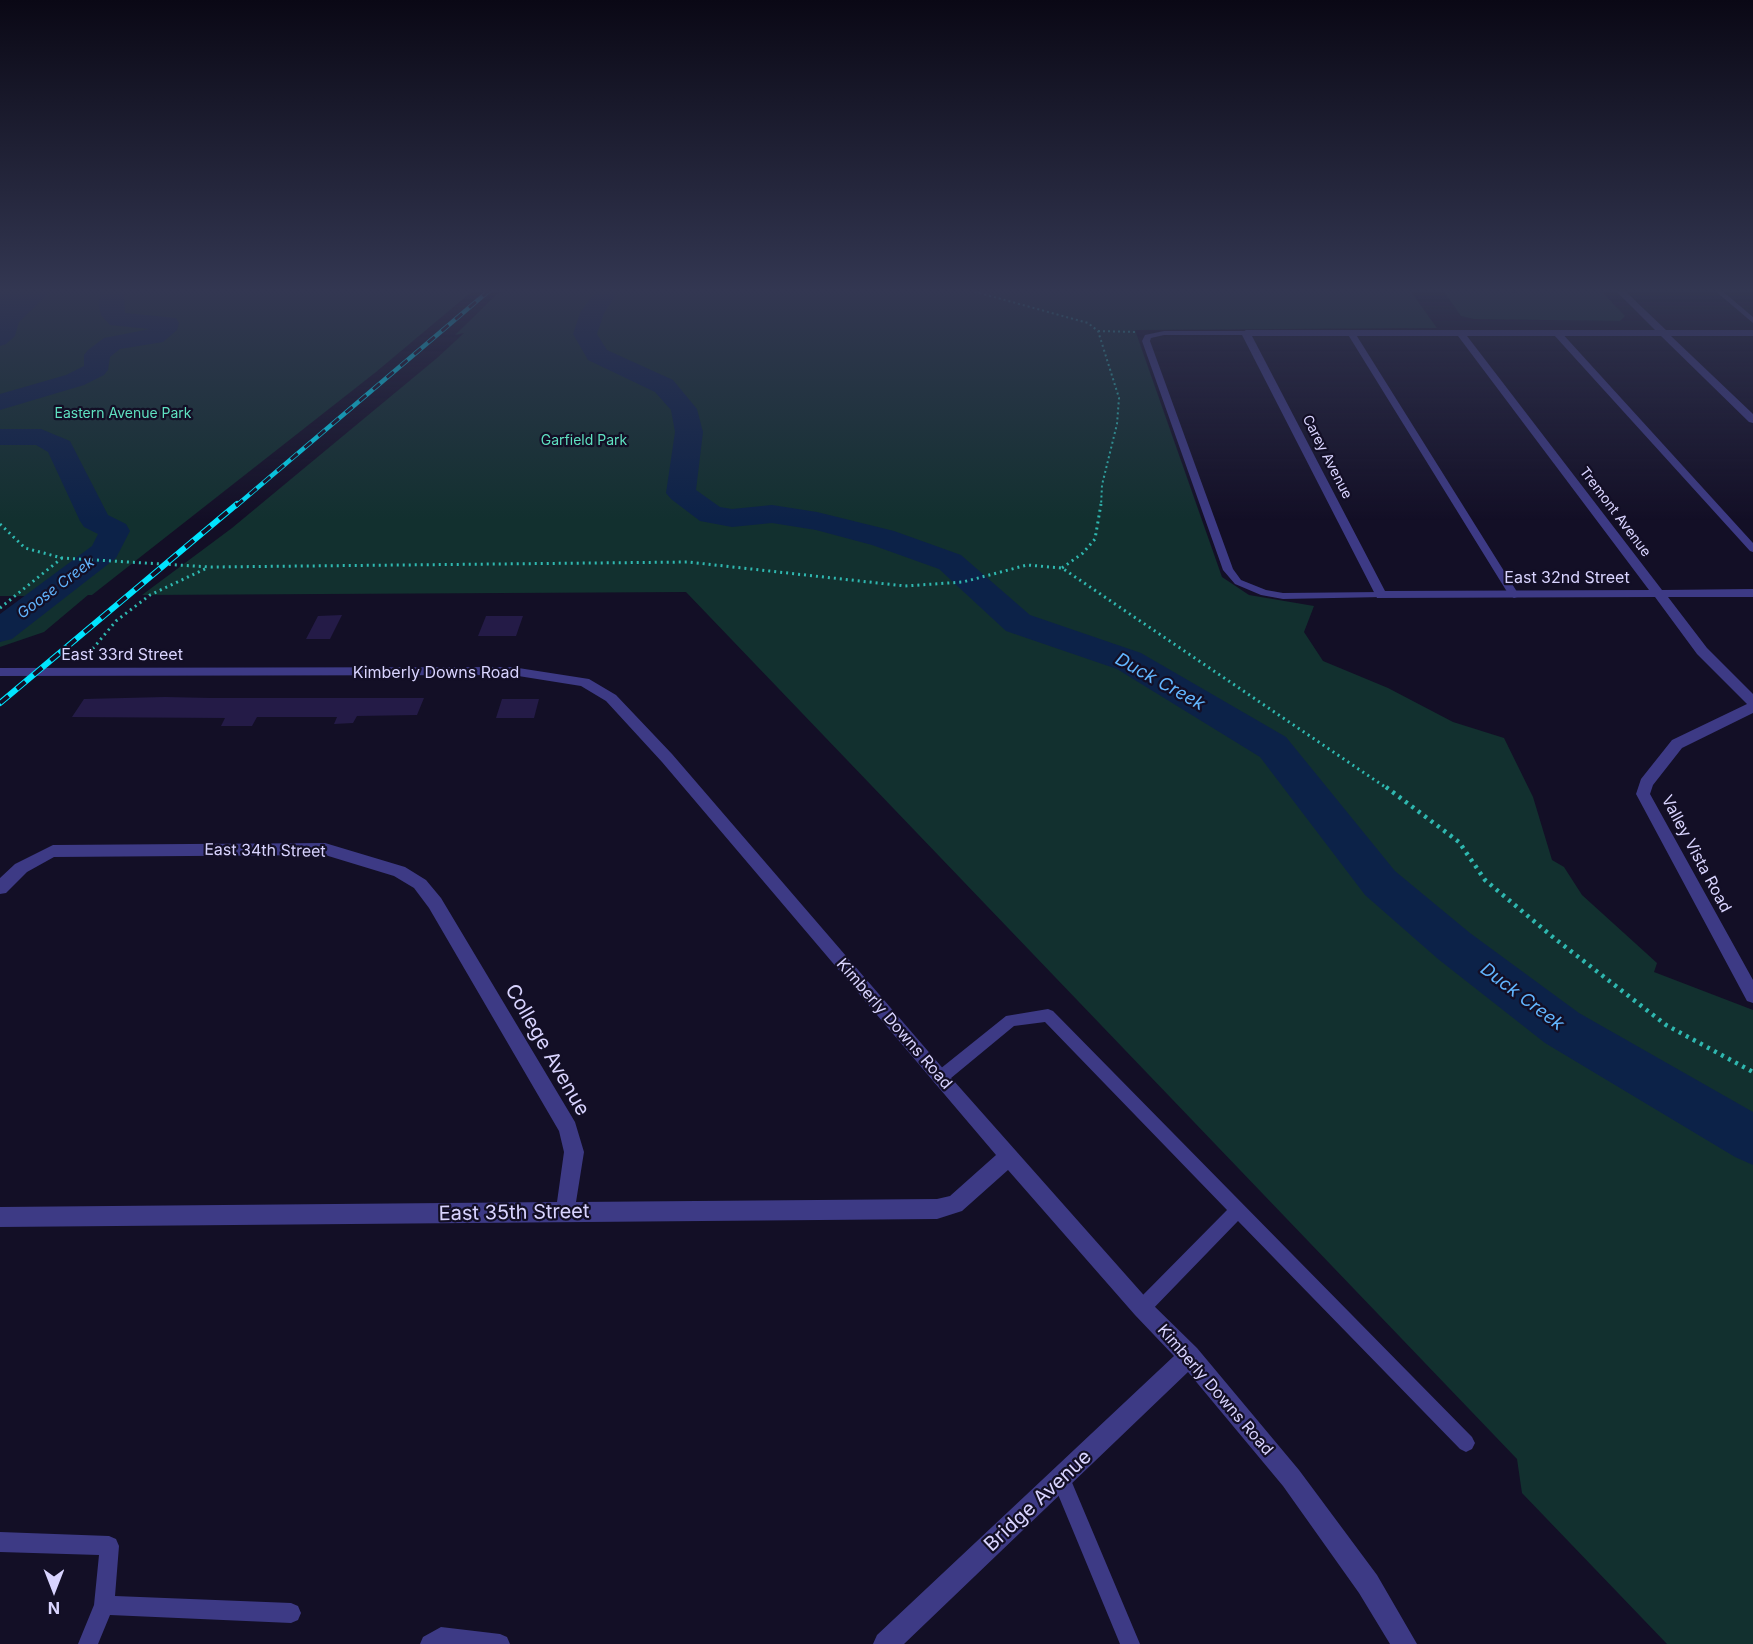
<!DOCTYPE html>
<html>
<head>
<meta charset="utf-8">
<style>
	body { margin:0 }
	#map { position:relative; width:1753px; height:1644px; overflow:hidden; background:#130f26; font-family:Inter,sans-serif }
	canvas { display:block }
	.north { position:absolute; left:24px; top:1560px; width:60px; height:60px; -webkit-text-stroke:4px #130f26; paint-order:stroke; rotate:180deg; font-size:16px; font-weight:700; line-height:24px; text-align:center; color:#d9d4ff }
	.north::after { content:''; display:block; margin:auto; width:21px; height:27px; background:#d9d4ff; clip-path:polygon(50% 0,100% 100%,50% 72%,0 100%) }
</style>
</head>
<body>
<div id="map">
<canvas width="1753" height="1644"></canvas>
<div class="north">N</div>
</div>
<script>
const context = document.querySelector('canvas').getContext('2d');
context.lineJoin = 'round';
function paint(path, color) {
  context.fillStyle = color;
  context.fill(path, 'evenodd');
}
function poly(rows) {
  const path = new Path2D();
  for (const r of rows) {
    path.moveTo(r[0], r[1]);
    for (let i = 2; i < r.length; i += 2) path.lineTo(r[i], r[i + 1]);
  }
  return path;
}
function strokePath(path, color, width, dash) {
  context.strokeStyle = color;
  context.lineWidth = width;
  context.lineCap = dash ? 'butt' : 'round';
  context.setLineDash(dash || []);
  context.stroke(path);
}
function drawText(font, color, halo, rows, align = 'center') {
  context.font = font + ' Inter,sans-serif';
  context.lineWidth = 4.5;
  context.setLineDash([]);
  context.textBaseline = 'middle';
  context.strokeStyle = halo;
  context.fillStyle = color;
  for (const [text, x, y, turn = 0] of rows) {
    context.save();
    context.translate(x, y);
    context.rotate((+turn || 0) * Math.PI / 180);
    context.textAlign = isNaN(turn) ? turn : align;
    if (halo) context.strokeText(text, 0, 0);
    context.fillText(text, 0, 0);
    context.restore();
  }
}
paint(poly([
	[0,289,475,289,376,372,92,595,88,595,44,632,0,647,0,642,59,596,0,596],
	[511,289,1409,289,1437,328,1135,330,1222,577,1249,595,1314,606,1304,632,1323,661,1388,688,1453,722,1504,738,1533,797,1552,860,1564,867,1582,895,1657,963,1654,972,1753,1010,1753,1644,1667,1644,1522,1493,1517,1459,686,592,142,595,232,528,437,358,464,333,455,335,496,295],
	[1442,289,1500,289,1515,293,1527,289,1599,289,1625,316,1620,321,1474,319,1461,316]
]), '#12302f');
paint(poly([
	[0,289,51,291,19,322,15,336,6,344,0,346]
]), '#0c2248');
paint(poly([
	[104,289,127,289,124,295,125,313,176,318,179,323,177,330,163,342,120,349,110,357,108,370,104,375,84,385,0,410,0,394,66,375,84,366,84,355,88,350,104,338,150,329,110,325,101,315,99,306,100,295,104,289],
	[597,289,620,289,604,313,597,334,607,350,673,380,697,409,703,432,696,490,720,507,732,509,772,505,817,512,894,531,961,555,1030,615,1141,653,1286,737,1395,871,1470,933,1579,1013,1753,1112,1753,1165,1735,1157,1545,1043,1438,959,1365,895,1260,757,1117,669,1006,631,939,569,872,545,816,530,772,523,732,527,700,521,671,499,666,493,675,432,671,410,655,392,588,360,573,334,580,313,597,289],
	[0,429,41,429,70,441,108,515,126,524,130,531,116,558,12,639,0,642,0,614,92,546,98,534,84,527,80,521,48,452,36,445,0,445,0,429]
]), '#0c2248');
paint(poly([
	[342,615,330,639,306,639,318,616],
	[486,616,523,616,516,636,478,636],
	[165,697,211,698,424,698,417,715,357,716,353,723,334,724,337,717,257,717,252,726,221,726,225,718,72,717,84,699],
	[502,699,539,699,534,718,496,718]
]), '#241b47');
strokePath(poly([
	[965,289,1088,323,1098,331,1119,398,1117,424,1102,485,1101,506],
	[1098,331,1136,332]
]), '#2fb8b0', 2, [2, 3]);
strokePath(poly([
	[0,524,25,548,62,558,211,567,688,562,905,586,963,582,1027,565,1062,568,1388,789],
	[1062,568,1083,553,1095,539,1101,504],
	[0,608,62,558],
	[85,658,116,621,150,595,207,568]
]), '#2fb8b0', 3, [2, 4]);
strokePath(poly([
	[1386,787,1459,842,1485,880,1554,938,1666,1025,1753,1072]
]), '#2fb8b0', 4.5, [3, 5]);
paint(poly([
	[1713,289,1720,289,1753,317,1753,323,1713,289],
	[1164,331,1246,331,1250,333,1246,335,1164,335,1151,338,1150,341,1233,569,1241,580,1266,590,1283,593,1381,592,1386,595,1384,597,1283,599,1261,595,1235,584,1223,570,1142,341,1145,335,1164,331],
	[1348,331,1355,333,1519,595,1517,597,1514,598,1509,595,1347,333,1348,331],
	[1554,331,1560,331,1753,543,1753,552,1750,551,1554,335,1554,331],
	[1048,1009,1053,1011,1472,1437,1475,1443,1472,1449,1466,1452,1460,1449,1238,1221,1148,1314,1142,1316,1136,1314,1134,1308,1136,1302,1227,1210,1045,1022,1014,1026,945,1083,940,1085,935,1083,933,1078,935,1073,1006,1016,1048,1009],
	[1061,1471,1068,1473,1140,1644,1120,1644,1052,1480,1054,1473,1061,1471],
	[0,1532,109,1536,116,1539,119,1546,115,1596,291,1603,298,1606,301,1613,298,1620,291,1623,110,1615,98,1644,78,1644,94,1605,99,1555,0,1552,0,1532],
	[441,1627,500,1634,507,1637,510,1644,420,1644,423,1637,441,1627]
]), '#3d3a85');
paint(poly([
	[1614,289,1623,289,1666,330,1753,330,1753,336,1671,336,1753,414,1753,423,1749,422,1661,336,1467,336,1662,590,1753,589,1753,597,1668,597,1707,648,1753,694,1753,713,1682,748,1653,785,1650,794,1753,980,1753,1003,1747,1001,1636,794,1641,779,1672,740,1747,704,1697,654,1655,597,1377,598,1241,333,1246,330,1655,330,1614,289],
	[1252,336,1458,336,1649,590,1385,591,1252,336],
	[512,667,589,679,616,695,672,754,946,1072,1149,1301,1197,1348,1299,1470,1377,1575,1417,1644,1390,1644,1359,1593,1283,1486,1188,1372,904,1644,873,1644,877,1635,1174,1356,1135,1315,1008,1170,962,1211,937,1219,0,1227,0,1207,557,1202,564,1152,559,1131,429,908,414,888,394,876,325,855,54,857,27,872,6,893,0,894,0,878,15,864,53,845,325,843,405,867,426,880,441,898,575,1122,584,1152,576,1202,937,1199,950,1196,996,1155,662,762,606,701,581,686,512,675,0,676,0,668,512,667]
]), '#3d3a85');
const railFar1 = poly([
	[236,506,491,289]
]);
const rail = poly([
	[0,703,237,504]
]);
strokePath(railFar1, '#00e5ff', 4.5);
strokePath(rail, '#00e5ff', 6);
strokePath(railFar1, '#130f26', 3, [9]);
strokePath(rail, '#130f26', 4, [11]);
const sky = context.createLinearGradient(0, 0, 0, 520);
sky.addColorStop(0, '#0a0815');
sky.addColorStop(0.56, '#333752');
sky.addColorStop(1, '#33375200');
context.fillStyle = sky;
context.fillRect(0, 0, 1753, 520);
drawText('14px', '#5fe0c0', '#130f26', [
	["Eastern Avenue Park",123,414],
	["Garfield Park",584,441]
]);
drawText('14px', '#d9d4ff', '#130f26', [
	["Carey Avenue",1327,457,63],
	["Tremont Avenue",1615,512,53]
]);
drawText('italic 15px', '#62b6ff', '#130f26', [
	["Goose Creek",56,588,-37]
]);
drawText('16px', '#d9d4ff', '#130f26', [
	["East 32nd Street",1567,578],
	["East 33rd Street",122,655],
	["Kimberly Downs Road",436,673],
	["East 34th Street",265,851,1],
	["Valley Vista Road",1696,854,62],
	["Kimberly Downs Road",894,1024,49],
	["Kimberly Downs Road",1215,1390,49]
]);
drawText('italic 18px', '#62b6ff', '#130f26', [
	["Duck Creek",1160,682,29],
	["Duck Creek",1522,997,37]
]);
drawText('20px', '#d9d4ff', '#130f26', [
	["College Avenue",547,1050,60],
	["East 35th Street",514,1213,-1],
	["Bridge Avenue",1038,1501,-43]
]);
</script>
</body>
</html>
